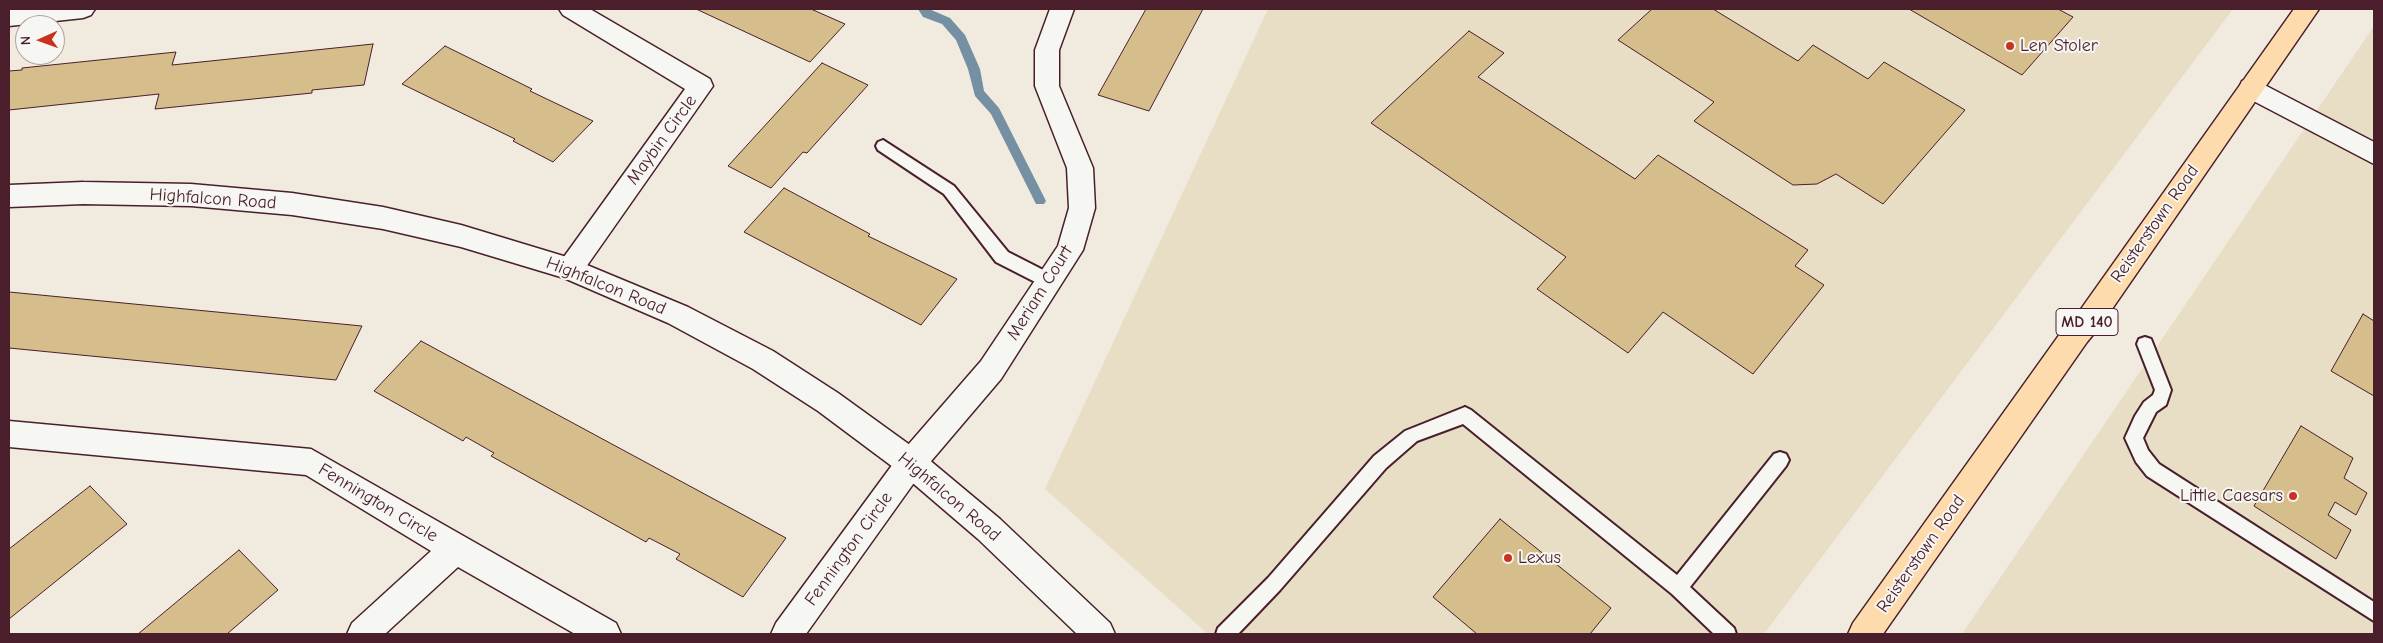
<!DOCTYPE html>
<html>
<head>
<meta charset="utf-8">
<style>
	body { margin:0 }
	#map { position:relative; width:2383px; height:643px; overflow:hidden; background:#f0ebde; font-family:"Comic Neue",sans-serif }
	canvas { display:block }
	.frame { position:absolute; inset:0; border:10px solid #4a1f2b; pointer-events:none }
	.north { position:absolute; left:15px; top:15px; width:50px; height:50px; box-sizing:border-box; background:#f6f6f2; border:1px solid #b1a0a2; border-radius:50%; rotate:268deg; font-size:14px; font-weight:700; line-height:20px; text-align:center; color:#4a1f2b }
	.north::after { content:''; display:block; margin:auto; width:18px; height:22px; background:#c8321e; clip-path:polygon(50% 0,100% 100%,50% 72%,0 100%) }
</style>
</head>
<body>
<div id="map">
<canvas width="2383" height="643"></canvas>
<div class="frame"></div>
<div class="north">N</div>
</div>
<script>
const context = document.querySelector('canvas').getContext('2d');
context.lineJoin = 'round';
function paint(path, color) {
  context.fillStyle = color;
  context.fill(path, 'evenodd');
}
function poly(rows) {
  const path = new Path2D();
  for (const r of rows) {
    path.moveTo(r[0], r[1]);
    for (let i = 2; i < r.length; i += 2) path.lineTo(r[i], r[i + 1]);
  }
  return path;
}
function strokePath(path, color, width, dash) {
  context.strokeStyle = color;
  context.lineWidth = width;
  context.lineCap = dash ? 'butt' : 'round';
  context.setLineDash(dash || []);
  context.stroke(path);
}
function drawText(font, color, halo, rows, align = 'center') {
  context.font = font + ' "Comic Neue",sans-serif';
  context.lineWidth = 4;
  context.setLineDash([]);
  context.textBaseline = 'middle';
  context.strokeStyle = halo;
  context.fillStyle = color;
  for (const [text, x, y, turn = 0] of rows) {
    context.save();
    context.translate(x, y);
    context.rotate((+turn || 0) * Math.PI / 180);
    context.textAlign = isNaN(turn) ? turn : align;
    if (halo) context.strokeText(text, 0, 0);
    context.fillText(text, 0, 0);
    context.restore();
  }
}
paint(poly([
	[1268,9,2233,9,1764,634,1208,634,1045,489],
	[2374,26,2374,634,1962,634,2095,438]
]), '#e8ddc5');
paint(poly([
	[918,9,929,9,950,18,965,35,980,69,984,91,999,108,1046,201,1044,204,1036,204,991,114,975,96,968,69,956,40,942,24,923,17,918,9]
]), '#7590a2');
const building = poly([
	[696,9,811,9,845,24,810,62,696,9],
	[1146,9,1203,9,1149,111,1098,95,1146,9],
	[1652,9,1713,9,1798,61,1813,45,1868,79,1884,62,1965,110,1883,204,1836,174,1817,184,1793,185,1694,121,1714,102,1618,40,1652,9],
	[1909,9,2058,9,2073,17,2022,75,1909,9],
	[1469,31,1504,53,1478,77,1635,179,1658,155,1808,250,1795,266,1824,285,1753,374,1663,312,1628,353,1537,289,1566,257,1371,123,1469,31],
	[373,44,364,85,312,90,312,93,155,109,159,94,9,110,9,71,22,70,22,68,176,52,172,65,373,44],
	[445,46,532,89,530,91,593,121,553,162,513,141,515,139,402,84,445,46],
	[822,63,868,85,807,153,803,152,771,188,728,166,822,63],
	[784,188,870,234,868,236,957,279,921,325,744,232,784,188],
	[9,292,362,326,336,380,9,348,9,292],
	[2363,314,2374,321,2374,396,2331,371,2363,314],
	[421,341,786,538,743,597,676,559,680,554,649,538,646,542,491,456,494,453,466,437,463,441,374,391,421,341],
	[2301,426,2353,458,2344,478,2367,493,2356,515,2335,502,2328,515,2351,530,2336,559,2254,506,2301,426],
	[90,486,127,524,9,619,9,549,90,486],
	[1500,519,1611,608,1590,634,1477,634,1433,597,1500,519],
	[239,550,278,590,227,634,138,634,239,550]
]);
paint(building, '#d6bd8c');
strokePath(building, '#4a1f2b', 1);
const service = poly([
	[883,140,954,186,1008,252,1055,276,1057,281,1055,286,1049,288,1043,286,996,262,944,194,878,150,876,146,878,142,883,140],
	[2145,337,2151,339,2171,390,2166,405,2156,412,2143,438,2148,450,2159,464,2374,602,2374,621,2147,476,2136,462,2125,438,2135,416,2144,402,2153,395,2155,390,2137,344,2139,339,2145,337],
	[1465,407,1471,410,1677,575,1774,454,1780,452,1786,454,1789,460,1786,466,1690,587,1734,628,1736,634,1714,634,1672,594,1463,424,1417,441,1386,468,1280,590,1238,634,1216,634,1218,628,1268,578,1374,456,1405,431,1465,407]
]);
const minor = poly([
	[9,9,95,9,91,15,83,18,9,26,9,9],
	[559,9,590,9,710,79,713,86,579,277,570,280,561,277,557,269,561,261,685,89,563,15,559,9],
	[1050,9,1074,9,1059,50,1059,86,1093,168,1095,208,1083,250,1001,379,921,473,806,634,771,634,776,623,901,453,981,361,1058,246,1069,208,1067,168,1035,86,1035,50,1050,9],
	[2251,78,2374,142,2374,164,2242,95,2239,88,2242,81,2251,78],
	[9,421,311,449,616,623,621,634,575,634,458,567,385,634,347,634,352,623,431,551,306,475,9,447,9,421]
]);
const tertiary = poly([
	[83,182,191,184,292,193,383,207,461,225,570,258,688,307,773,351,838,393,921,453,1000,519,1110,623,1115,634,1077,634,978,539,901,473,818,411,753,369,668,323,564,278,461,247,383,229,292,215,191,206,83,204,9,207,9,185,83,182]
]);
const primary = poly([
	[2294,9,2319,9,2101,325,2087,342,1883,634,1848,634,1853,623,2067,324,2081,309,2294,9]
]);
strokePath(service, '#4a1f2b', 4);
strokePath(minor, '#4a1f2b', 3);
strokePath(tertiary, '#4a1f2b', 3);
strokePath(primary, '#4a1f2b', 3);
paint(service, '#f6f6f2');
paint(minor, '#f6f6f2');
paint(tertiary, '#f6f6f2');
paint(primary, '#fedbac');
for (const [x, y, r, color] of [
	[2010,46,5,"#c8321e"],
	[2293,496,5,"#c8321e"],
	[1508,558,5,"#c8321e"]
]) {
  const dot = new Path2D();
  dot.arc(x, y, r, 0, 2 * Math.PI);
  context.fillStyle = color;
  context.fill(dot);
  strokePath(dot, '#f6f6f2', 2);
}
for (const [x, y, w] of [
	[2087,322,62]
]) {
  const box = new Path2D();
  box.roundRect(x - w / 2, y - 13.5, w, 27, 4);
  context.fillStyle = '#f6f6f2';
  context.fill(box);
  strokePath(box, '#4a1f2b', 1);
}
drawText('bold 16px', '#4a1f2b', null, [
	["MD 140",2087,322]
]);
drawText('18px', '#4a1f2b', '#f6f6f2', [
	["Len Stoler",2020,46],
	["Little Caesars",2283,496,"right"],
	["Lexus",1518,558]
], 'left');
drawText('18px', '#4a1f2b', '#f6f6f2', [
	["Maybin Circle",662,140,-54],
	["Highfalcon Road",213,199,4],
	["Reisterstown Road",2155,224,-55],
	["Highfalcon Road",606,286,22],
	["Meriam Court",1040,293,-58],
	["Highfalcon Road",949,497,40],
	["Fennington Circle",378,503,31],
	["Fennington Circle",849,549,-54],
	["Reisterstown Road",1921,554,-55]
]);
</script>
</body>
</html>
